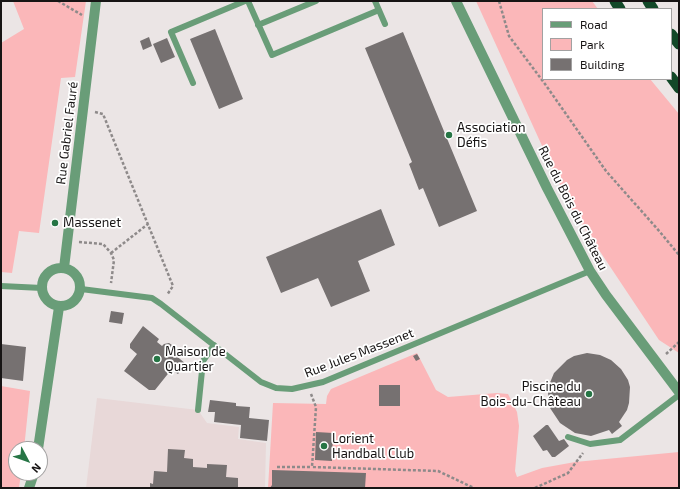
<!DOCTYPE html>
<html>
<head>
<meta charset="utf-8">
<style>
	body { margin:0 }
	#map { position:relative; width:680px; height:489px; overflow:hidden; background:#ebe5e5; font-family:"Exo 2",sans-serif }
	canvas { display:block }
	.frame { position:absolute; inset:0; border:2px solid #171414; pointer-events:none }
	.legend { position:absolute; left:542px; top:8px; width:130px; height:72px; box-sizing:border-box; background:#fff; border:1px solid #a2a1a1; margin:0; padding:5px 7px; list-style:none; font-size:12px; color:#171414 }
	.legend li { display:flex; align-items:center; gap:8px; height:20px }
	.legend b { width:20px; border:1px solid #a2a1a1 }
	.north { position:absolute; left:8px; top:441px; width:40px; height:40px; box-sizing:border-box; background:#fff; border:1px solid #a2a1a1; border-radius:50%; rotate:131deg; font-size:11px; font-weight:700; line-height:16px; text-align:center; color:#171414 }
	.north::after { content:''; display:block; margin:auto; width:14px; height:18px; background:#267545; clip-path:polygon(50% 0,100% 100%,50% 72%,0 100%) }
</style>
</head>
<body>
<div id="map">
<canvas width="680" height="489"></canvas>
<div class="frame"></div>
<ul class="legend">
<li><b style="height:5px;background:#699d78"></b>Road</li>
<li><b style="height:11px;background:#fbb7b9"></b>Park</li>
<li><b style="height:11px;background:#767171"></b>Building</li>
</ul>
<div class="north">N</div>
</div>
<script>
const context = document.querySelector('canvas').getContext('2d');
context.lineJoin = 'round';
function paint(path, color) {
  context.fillStyle = color;
  context.fill(path, 'evenodd');
}
function poly(rows) {
  const path = new Path2D();
  for (const r of rows) {
    if (r.length === 3) {
      path.moveTo(r[0] + r[2], r[1]);
      path.arc(r[0], r[1], r[2], 0, 2 * Math.PI);
      continue;
    }
    path.moveTo(r[0], r[1]);
    for (let i = 2; i < r.length; i += 2) path.lineTo(r[i], r[i + 1]);
  }
  return path;
}
function strokePath(path, color, width, dash) {
  context.strokeStyle = color;
  context.lineWidth = width;
  context.lineCap = dash ? 'butt' : 'round';
  context.setLineDash(dash || []);
  context.stroke(path);
}
function drawText(font, color, halo, rows, align = 'center') {
  context.font = font + ' "Exo 2",sans-serif';
  context.lineWidth = 3.5;
  context.setLineDash([]);
  context.textBaseline = 'middle';
  context.strokeStyle = halo;
  context.fillStyle = color;
  for (const [text, x, y, turn = 0] of rows) {
    context.save();
    context.translate(x, y);
    context.rotate((+turn || 0) * Math.PI / 180);
    context.textAlign = isNaN(turn) ? turn : align;
    if (halo) context.strokeText(text, 0, 0);
    context.fillText(text, 0, 0);
    context.restore();
  }
}
paint(poly([
	[97,398,198,410,207,423,239,427,238,439,266,443,265,488,86,488]
]), '#e8d8d8');
paint(poly([
	[13,1,86,1,75,77,61,78,39,233,19,231,12,273,1,272,1,43,24,29],
	[476,1,592,1,598,9,543,9,543,79,650,79,679,114,679,353,659,340,569,205],
	[417,353,436,390,448,397,497,393,508,394,517,412,519,426,515,471,517,477,542,468,575,462,679,452,679,488,268,488,273,403,326,404,327,396,331,389],
	[1,386,30,391,24,449,16,449,16,473,21,473,19,488,1,488]
]), '#fbb7b9');
paint(poly([
	[215,29,243,99,219,109,190,39],
	[403,32,477,211,439,227,423,188,419,190,409,164,412,162,365,48],
	[149,37,152,46,143,50,140,41],
	[167,38,175,57,161,63,153,44],
	[381,209,395,245,358,261,370,291,331,307,318,278,281,293,266,257],
	[111,311,124,313,122,324,109,322],
	[143,326,159,339,157,342,162,346,164,344,169,343,178,349,174,354,186,364,178,374,171,370,155,390,149,390,124,371,137,354,130,348,130,344],
	[1,344,26,347,23,381,1,378],
	[587,353,600,355,611,360,621,369,628,380,630,387,629,403,627,410,619,422,622,426,612,434,609,430,591,436,575,433,560,423,550,408,548,393,549,385,554,373,567,360,574,356],
	[417,354,420,359,416,361,413,356],
	[379,385,400,385,400,406,379,406],
	[210,400,236,403,236,406,250,407,249,418,269,420,267,441,240,438,241,425,214,422,215,412,208,412],
	[546,425,548,425,559,441,564,439,569,446,555,457,552,457,547,450,543,451,533,436],
	[316,432,333,433,332,461,315,460],
	[168,449,185,450,184,458,193,459,193,467,207,468,207,464,227,465,226,477,238,478,238,488,150,488,150,483,153,484,154,471,167,472],
	[272,470,366,473,365,488,270,488,272,485]
]), '#767171');
strokePath(poly([
	[58,1,82,15],
	[499,1,509,36,545,84,606,171,660,232,679,255],
	[95,112,103,114,173,286,167,295],
	[79,242,103,244,111,253,114,260,111,283],
	[111,253,148,224],
	[666,354,679,342],
	[311,394,316,407,312,467,438,471,474,488],
	[277,467,312,467],
	[535,488,568,473,583,453]
]), '#8e8a8a', 2.5, [3, 2]);
strokePath(poly([
	[248,1,272,55,379,10],
	[375,1,385,24],
	[258,25,316,1],
	[193,83,171,32,245,1],
	[1,286,42,288],
	[81,289,152,298,161,304,261,382,276,388,292,389,323,382,590,271],
	[198,410,203,361,214,345],
	[568,437,590,444,620,440,679,395]
]), '#699d78', 6);
strokePath(poly([
	[61,287,19],
	[64,268,96,1],
	[38,449,59,307],
	[29,488,34,473]
]), '#699d78', 10);
strokePath(poly([
	[456,1,547,188,590,271,606,295,679,392]
]), '#699d78', 10);
strokePath(poly([
	[615,1,620,9],
	[648,1,653,9],
	[671,34,679,44],
	[671,77,679,88]
]), '#124828', 11);
for (const [x, y, r, color] of [
	[449,135,4,"#267545"],
	[55,223,4,"#267545"],
	[157,359,4,"#267545"],
	[589,394,4,"#267545"],
	[324,446,4,"#267545"]
]) {
  const dot = new Path2D();
  dot.arc(x, y, r, 0, 2 * Math.PI);
  context.fillStyle = color;
  context.fill(dot);
  strokePath(dot, '#fff', 1.5);
}
drawText('13px', '#171414', '#fff', [
	["Association",457,128],
	["Défis",457,143],
	["Massenet",63,223],
	["Maison de",165,352],
	["Quartier",165,367],
	["Piscine du",581,387,"right"],
	["Bois-du-Château",581,402,"right"],
	["Lorient",332,439],
	["Handball Club",332,454]
], 'left');
drawText('13px', '#171414', '#fff', [
	["Rue Gabriel Fauré",67,133,-83],
	["Rue du Bois du Château",573,208,63],
	["Rue Jules Massenet",359,353,-21]
]);
</script>
</body>
</html>
